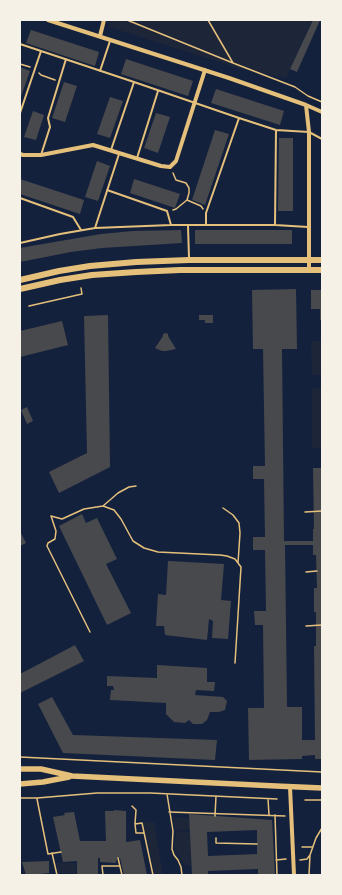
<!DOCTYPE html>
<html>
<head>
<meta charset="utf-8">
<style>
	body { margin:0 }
	#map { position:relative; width:342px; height:895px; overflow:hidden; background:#14213d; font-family:Commissioner,sans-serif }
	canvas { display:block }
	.frame { position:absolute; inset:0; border:21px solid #f6f1e7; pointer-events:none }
</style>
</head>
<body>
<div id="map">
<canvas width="342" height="895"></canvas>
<div class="frame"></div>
</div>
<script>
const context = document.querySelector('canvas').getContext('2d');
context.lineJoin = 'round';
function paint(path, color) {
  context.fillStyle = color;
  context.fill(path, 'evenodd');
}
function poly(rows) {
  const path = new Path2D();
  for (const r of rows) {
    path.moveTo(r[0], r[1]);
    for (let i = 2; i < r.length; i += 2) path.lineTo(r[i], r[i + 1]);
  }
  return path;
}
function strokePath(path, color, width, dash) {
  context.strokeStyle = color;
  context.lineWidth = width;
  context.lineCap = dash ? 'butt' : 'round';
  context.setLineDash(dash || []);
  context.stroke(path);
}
paint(poly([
	[111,20,312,20,286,78,238,68,109,27],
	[311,341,322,341,322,375,312,375],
	[312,388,322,388,322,448,312,448],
	[173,817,189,818,190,830,175,830],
	[143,822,154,822,163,875,155,875],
	[177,831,190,832,191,865,184,865,174,847],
	[57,863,76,863,76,875,70,875,70,873,58,873]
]), '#1d2539');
paint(poly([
	[313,20,320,20,297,72,290,69],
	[31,30,99,52,95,66,26,43],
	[126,59,193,81,188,96,121,74],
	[20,67,30,71,20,99],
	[64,82,77,86,65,122,52,118],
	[216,89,284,111,280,125,211,103],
	[110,97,123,101,110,138,97,134],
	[33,111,44,115,36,140,24,137],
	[156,113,170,117,158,153,144,148],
	[215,130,229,134,205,205,192,200],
	[279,138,293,138,293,211,278,211],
	[97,161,110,166,98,201,85,197],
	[20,179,84,200,80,214,20,194],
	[134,179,180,194,175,208,130,193],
	[181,230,182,243,102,248,71,252,20,262,20,248,37,245,101,234,133,231],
	[195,230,292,230,292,244,195,244],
	[296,289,297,349,282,349,284,541,313,541,313,529,314,529,313,468,322,468,322,759,315,759,315,755,302,756,302,759,249,760,248,708,264,708,263,625,255,625,254,611,266,611,265,550,253,550,253,537,265,537,264,479,253,479,253,466,265,466,263,349,253,349,252,290],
	[285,545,313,545,313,555,316,555,317,588,314,588,314,612,316,612,316,646,314,646,315,740,302,740,302,707,287,707],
	[311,290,322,290,322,320,320,320,320,309,311,309],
	[108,315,110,467,59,493,49,472,87,453,84,316],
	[199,315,213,315,213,323,205,323,205,320,199,320],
	[62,321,68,345,20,357,20,331],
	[166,333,168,334,168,336,176,349,166,351,162,351,155,348,163,336,163,334],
	[27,407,33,421,27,424,21,410],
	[82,514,86,523,97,518,117,559,106,564,131,613,107,625,59,526],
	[20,531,26,543,20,546],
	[168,561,224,564,221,600,231,601,228,639,212,638,213,621,209,619,207,640,165,635,164,626,156,626,158,594,166,595],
	[75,645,84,661,20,693,20,674],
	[157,665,207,668,207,682,215,682,214,691,196,690,195,695,223,697,227,701,225,710,219,712,210,712,207,720,202,724,193,724,189,720,185,723,174,722,166,714,166,703,110,700,111,690,114,690,113,686,107,686,107,676,157,678],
	[52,697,73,735,217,740,215,760,63,753,38,704],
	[114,810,126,811,126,842,140,840,147,875,124,875,120,858,117,858,116,863,100,862,100,858,98,858,98,875,77,875,77,861,63,862,53,817,65,815,64,813,74,812,80,841,106,841,105,811,114,811],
	[189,814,272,820,275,875,258,875,258,869,208,871,208,875,192,875],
	[257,830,257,854,208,856,207,832],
	[49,861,49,873,40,874,40,875,26,875,22,862]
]), '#48494c');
strokePath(poly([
	[127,20,233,63,295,87,308,96,322,102],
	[208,20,233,63],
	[20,64,30,67],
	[39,73,41,75,55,80],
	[187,200,201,206,203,209],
	[173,210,176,209,187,200,189,193,189,188,186,183,176,180,173,173],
	[29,306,82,294,81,288],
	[103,506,118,493,129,487,136,486],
	[223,508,233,515,239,523,240,533,238,563],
	[305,512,322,511],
	[51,516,62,519,84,509,103,506,114,510,121,519,133,541,144,548,158,552,220,555,227,556,235,559,241,567,235,663],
	[51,516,56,531,55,539,48,543,47,546,90,632],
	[306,572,317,571],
	[306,626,322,625],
	[20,757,322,772],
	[167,794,173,831,172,849,174,855,178,860,181,867,182,875],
	[20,798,37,798,97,793,150,793,277,799],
	[37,799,48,854,61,852],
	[268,799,269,815],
	[305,800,322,800],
	[132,806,136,810,135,824,142,823,153,875],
	[169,812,285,816],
	[275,815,277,875],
	[215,816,216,796],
	[135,824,136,833,143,833],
	[216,838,216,843,257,844],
	[302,847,313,847],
	[52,853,57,875],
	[118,858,122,875],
	[276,860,286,859],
	[300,860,307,859,310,855,316,838,322,828],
	[103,875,102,866,120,866],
	[309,875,310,855]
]), '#e5c07b', 1.5);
strokePath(poly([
	[20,44,134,82,239,118,276,130,309,132,322,139],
	[100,71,110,41],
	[20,113,41,51],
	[111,150,134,82],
	[41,155,50,127,48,118,66,59],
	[137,158,158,91],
	[107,190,167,211,171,225],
	[20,198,73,217,81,230],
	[206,225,206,213,239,118],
	[275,225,276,130],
	[188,226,189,258],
	[95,228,119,154],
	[20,243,60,234,95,228,171,225,275,225,308,227]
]), '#e5c07b', 2);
strokePath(poly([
	[48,20,229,78,306,105,322,112],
	[100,36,104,20],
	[306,105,309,132,309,270],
	[20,154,23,155,41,155,93,145,161,166,170,167,176,161,205,70],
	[290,787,294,875]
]), '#e5c07b', 4);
strokePath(poly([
	[20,769,41,769,72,776,276,786,322,788],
	[20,784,43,782,69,777]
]), '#e5c07b', 5.5);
strokePath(poly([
	[20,280,59,271,90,266,136,262,189,260,322,260],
	[20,289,60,280,92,275,136,272,180,270,322,270]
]), '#e5c07b', 6);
</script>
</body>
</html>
